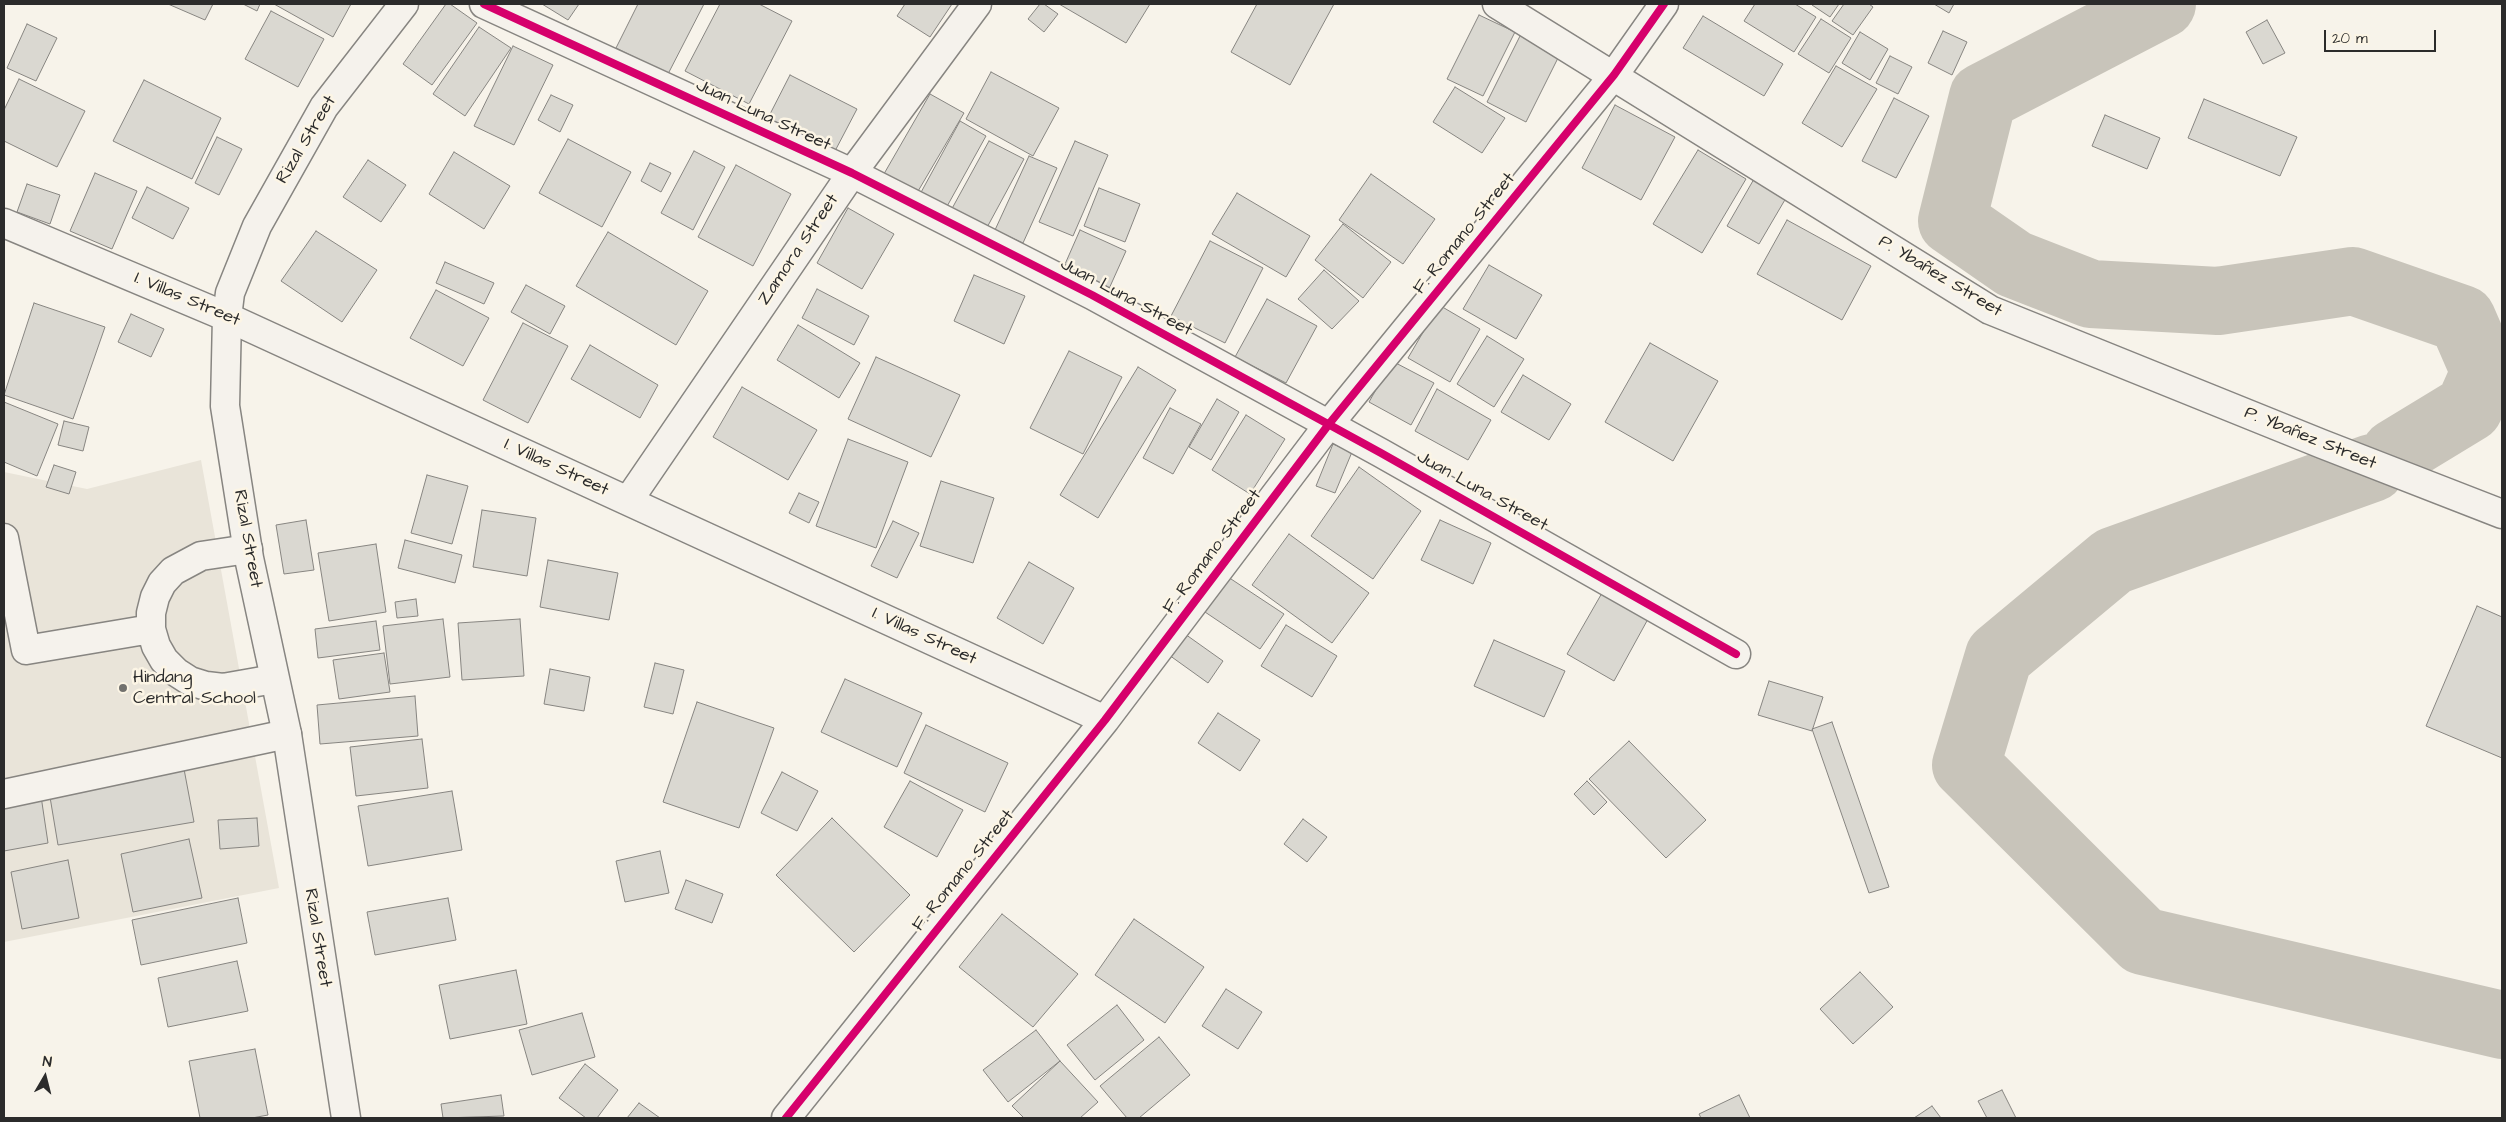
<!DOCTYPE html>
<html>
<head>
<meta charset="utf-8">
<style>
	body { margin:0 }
	#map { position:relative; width:2506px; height:1122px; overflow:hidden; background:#f7f3ea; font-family:"Architects Daughter",sans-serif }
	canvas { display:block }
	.frame { position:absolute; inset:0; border:5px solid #2b2b2b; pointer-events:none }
	.north { position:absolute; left:20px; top:1052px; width:50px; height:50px; -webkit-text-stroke:4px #fcf5e5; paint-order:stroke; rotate:8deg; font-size:14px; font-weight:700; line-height:20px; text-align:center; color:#2b2b2b }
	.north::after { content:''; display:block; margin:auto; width:18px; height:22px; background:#2b2b2b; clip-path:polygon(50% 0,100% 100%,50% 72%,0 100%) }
	.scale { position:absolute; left:2324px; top:30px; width:112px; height:22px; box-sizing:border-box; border:2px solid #2b2b2b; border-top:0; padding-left:6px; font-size:15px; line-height:18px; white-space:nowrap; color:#2b2b2b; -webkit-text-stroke:4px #fcf5e5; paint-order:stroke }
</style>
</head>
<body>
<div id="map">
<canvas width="2506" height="1122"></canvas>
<div class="frame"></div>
<div class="north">N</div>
<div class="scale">20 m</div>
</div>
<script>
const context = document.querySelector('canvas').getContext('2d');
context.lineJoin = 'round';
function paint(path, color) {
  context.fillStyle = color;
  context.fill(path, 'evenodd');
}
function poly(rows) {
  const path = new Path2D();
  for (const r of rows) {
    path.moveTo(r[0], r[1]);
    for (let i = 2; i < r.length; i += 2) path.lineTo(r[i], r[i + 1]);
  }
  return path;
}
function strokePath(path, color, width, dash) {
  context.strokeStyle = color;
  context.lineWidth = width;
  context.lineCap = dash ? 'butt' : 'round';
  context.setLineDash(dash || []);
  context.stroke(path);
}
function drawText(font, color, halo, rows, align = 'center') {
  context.font = font + ' "Architects Daughter",sans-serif';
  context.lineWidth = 5;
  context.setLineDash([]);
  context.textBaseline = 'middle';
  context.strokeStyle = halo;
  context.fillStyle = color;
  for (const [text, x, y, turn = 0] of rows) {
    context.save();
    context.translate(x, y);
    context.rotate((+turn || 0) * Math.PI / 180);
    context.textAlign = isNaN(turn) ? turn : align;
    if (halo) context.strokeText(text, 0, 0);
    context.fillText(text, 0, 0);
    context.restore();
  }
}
paint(poly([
	[201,460,279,888,4,942,4,472,87,489]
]), '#e9e4d9');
strokePath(poly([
	[2162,4,1983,97,1952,221,2014,264,2091,294,2218,301,2353,281,2462,319,2485,372,2469,408,2395,453],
	[2372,468,2113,561,1999,656,1966,765,2143,941,2502,1025]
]), '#c8c4ba', 68);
const building = poly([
	[168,4,213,4,205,20,168,4],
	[243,4,260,4,257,11,243,4],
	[274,4,351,4,333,37,274,4],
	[446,4,450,4,477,23,432,85,403,64,446,4],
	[542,4,579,4,568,20,542,4],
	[638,4,704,4,668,74,616,48,638,4],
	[720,4,759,4,792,21,749,104,685,71,720,4],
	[905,4,952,4,930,37,897,16,905,4],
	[1040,4,1044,4,1058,14,1044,32,1028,19,1040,4],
	[1059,4,1150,4,1126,43,1059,4],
	[1257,4,1334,4,1290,85,1231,52,1257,4],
	[1755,4,1795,4,1816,17,1794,52,1744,21,1755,4],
	[1813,4,1839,4,1830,17,1812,5,1813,4],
	[1844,4,1869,4,1873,7,1853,35,1832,21,1844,4],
	[1934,4,1954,4,1949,13,1934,4],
	[271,11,324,39,298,87,245,59,271,11],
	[1479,15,1515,32,1483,96,1447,79,1479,15],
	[1703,16,1783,64,1764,96,1683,48,1703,16],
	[1821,19,1851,38,1829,73,1798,54,1821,19],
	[2267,20,2285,53,2263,64,2246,32,2267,20],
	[27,24,57,38,36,81,7,68,27,24],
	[479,27,511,48,465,116,433,94,479,27],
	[1943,31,1967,42,1952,75,1928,63,1943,31],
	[1860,32,1888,49,1870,80,1842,63,1860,32],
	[1521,34,1560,54,1526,122,1487,102,1521,34],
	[513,46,553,65,514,145,474,126,513,46],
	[1890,56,1912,67,1898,94,1876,83,1890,56],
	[1836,66,1877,89,1842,147,1802,123,1836,66],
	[991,72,1059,108,1033,156,966,119,991,72],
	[790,75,857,109,835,151,768,118,790,75],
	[19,79,85,111,57,167,4,141,4,110,19,79],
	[144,80,221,118,192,179,113,141,144,80],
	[1455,87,1505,118,1482,153,1433,122,1455,87],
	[930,94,964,113,914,198,881,179,930,94],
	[551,95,573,105,560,132,538,120,551,95],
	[1894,98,1929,116,1896,178,1862,161,1894,98],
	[2204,99,2297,137,2280,176,2188,138,2204,99],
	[1615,105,1675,137,1641,200,1582,168,1615,105],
	[2105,115,2160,138,2147,169,2092,146,2105,115],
	[960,121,986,136,945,210,919,196,960,121],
	[217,137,242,149,219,195,195,183,217,137],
	[568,139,631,172,602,227,539,193,568,139],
	[989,141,1024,159,984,233,949,214,989,141],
	[1075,141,1108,155,1073,236,1039,222,1075,141],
	[1698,150,1746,179,1702,253,1653,224,1698,150],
	[694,151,725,167,693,230,661,213,694,151],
	[454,152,510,186,484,229,429,194,454,152],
	[1029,156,1057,168,1023,243,995,230,1029,156],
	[368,160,406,185,381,222,343,197,368,160],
	[650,163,671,173,661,192,641,181,650,163],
	[736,165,791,194,753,266,698,237,736,165],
	[95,173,137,191,112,249,70,231,95,173],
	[1371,174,1435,219,1403,264,1339,220,1371,174],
	[1754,179,1786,198,1759,244,1727,226,1754,179],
	[27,184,60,195,50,224,17,212,27,184],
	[147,187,189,208,173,239,132,218,147,187],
	[1099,188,1140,204,1125,242,1084,226,1099,188],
	[1237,193,1310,236,1286,277,1212,234,1237,193],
	[848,208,894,234,862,289,817,263,848,208],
	[1787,220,1871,266,1842,320,1757,274,1787,220],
	[1343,224,1391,262,1363,298,1315,260,1343,224],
	[1080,230,1126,251,1108,291,1062,271,1080,230],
	[316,231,377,270,342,322,281,281,316,231],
	[608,232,708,291,676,345,576,286,608,232],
	[1210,241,1263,268,1225,343,1171,316,1210,241],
	[445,262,494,283,484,304,436,283,445,262],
	[1489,265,1542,295,1516,339,1463,309,1489,265],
	[1324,270,1359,301,1332,329,1298,299,1324,270],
	[974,275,1025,296,1004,344,954,321,974,275],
	[526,285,565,306,550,334,511,312,526,285],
	[817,289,869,316,854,345,802,318,817,289],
	[436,290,489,318,463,366,410,338,436,290],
	[1267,299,1317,326,1286,383,1235,357,1267,299],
	[34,303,105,327,73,419,4,395,34,303],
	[1439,305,1480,329,1450,382,1408,358,1439,305],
	[131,314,164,329,151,357,118,342,131,314],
	[523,323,568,346,528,423,483,400,523,323],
	[798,325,860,363,839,398,777,360,798,325],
	[1487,336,1524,359,1494,407,1457,384,1487,336],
	[1650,343,1718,381,1673,461,1605,422,1650,343],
	[590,345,658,385,640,418,571,379,590,345],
	[1069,351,1122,377,1083,454,1030,428,1069,351],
	[876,357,960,395,931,457,848,419,876,357],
	[1392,361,1434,383,1411,425,1369,402,1392,361],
	[1138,367,1176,390,1098,518,1060,495,1138,367],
	[1523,375,1571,404,1549,440,1501,412,1523,375],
	[742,387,817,430,788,480,713,437,742,387],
	[1437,389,1491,420,1468,460,1415,431,1437,389],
	[1217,399,1239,412,1211,460,1189,447,1217,399],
	[4,402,58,424,37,476,4,462,4,402],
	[1170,408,1201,424,1173,474,1143,458,1170,408],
	[1246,415,1285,439,1250,494,1212,470,1246,415],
	[64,421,89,427,83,451,58,445,64,421],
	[848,439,908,462,876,548,816,526,848,439],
	[1333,444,1352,452,1335,493,1316,486,1333,444],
	[54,465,76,472,69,494,46,487,54,465],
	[1359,467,1421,511,1373,579,1311,536,1359,467],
	[427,475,468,486,452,544,411,533,427,475],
	[941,481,994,498,973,563,920,546,941,481],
	[799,493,819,502,809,523,789,513,799,493],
	[482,510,536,518,527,576,473,567,482,510],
	[306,520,314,570,284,574,276,525,306,520],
	[1440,520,1491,543,1473,584,1421,560,1440,520],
	[893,521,919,533,897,578,871,566,893,521],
	[1289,534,1369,593,1332,643,1252,585,1289,534],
	[405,540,462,555,455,583,398,568,405,540],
	[376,544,386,612,329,621,318,553,376,544],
	[548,560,618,573,609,620,540,607,548,560],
	[1029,562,1074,588,1043,644,997,618,1029,562],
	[1228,577,1284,614,1260,649,1205,612,1228,577],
	[1602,593,1648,619,1614,681,1567,654,1602,593],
	[416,599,418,616,397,618,395,602,416,599],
	[2477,606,2502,617,2502,758,2426,726,2477,606],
	[443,619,450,677,390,684,383,626,443,619],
	[520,619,524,676,462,680,458,623,520,619],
	[376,621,380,650,318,658,315,629,376,621],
	[1286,625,1337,656,1312,697,1261,666,1286,625],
	[1185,634,1223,661,1208,683,1169,655,1185,634],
	[1494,640,1565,671,1544,717,1474,686,1494,640],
	[384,653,390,692,339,699,333,660,384,653],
	[655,663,684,670,673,714,644,707,655,663],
	[550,669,590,677,584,711,544,704,550,669],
	[845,679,922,713,897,767,821,732,845,679],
	[1769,681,1823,697,1812,731,1758,715,1769,681],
	[415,696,418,736,320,744,317,705,415,696],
	[697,702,774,728,739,828,663,802,697,702],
	[1218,713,1260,740,1240,771,1198,743,1218,713],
	[1832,722,1889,887,1869,893,1812,729,1832,722],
	[926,725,1008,763,985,812,904,773,926,725],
	[422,739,428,788,356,796,350,747,422,739],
	[1629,741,1706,820,1666,858,1589,779,1629,741],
	[184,769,194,822,58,845,49,791,184,769],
	[782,772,818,791,797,831,761,813,782,772],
	[910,781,963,810,937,857,884,827,910,781],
	[1587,781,1607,802,1594,815,1574,794,1587,781],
	[452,791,462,850,368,866,358,806,452,791],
	[41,796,48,843,4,851,4,802,41,796],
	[257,818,259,846,220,849,218,820,257,818],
	[832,818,910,895,854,952,776,875,832,818],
	[1303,819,1327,837,1307,862,1284,844,1303,819],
	[189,839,202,898,133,912,121,854,189,839],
	[660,851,669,893,625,902,616,861,660,851],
	[68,860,79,918,22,929,11,872,68,860],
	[686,880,723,894,712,923,675,909,686,880],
	[238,898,247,943,141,965,132,920,238,898],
	[448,898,456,940,375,955,367,912,448,898],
	[1002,914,1078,974,1033,1027,959,967,1002,914],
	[1134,919,1204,967,1165,1023,1095,975,1134,919],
	[237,961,248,1011,168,1027,158,978,237,961],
	[516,970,527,1024,450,1039,439,985,516,970],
	[1860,972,1893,1007,1853,1044,1820,1009,1860,972],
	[1226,989,1262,1012,1238,1049,1202,1026,1226,989],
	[1117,1005,1144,1040,1095,1080,1067,1045,1117,1005],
	[582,1013,595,1057,532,1075,519,1030,582,1013],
	[1036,1030,1060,1061,1008,1102,983,1070,1036,1030],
	[1159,1037,1190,1075,1139,1118,1127,1118,1100,1086,1159,1037],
	[255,1049,268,1115,252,1118,200,1118,189,1061,255,1049],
	[1060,1061,1098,1102,1080,1118,1024,1118,1012,1106,1060,1061],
	[585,1064,618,1090,597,1118,586,1118,559,1098,585,1064],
	[2002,1090,2016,1118,1987,1118,1978,1101,2002,1090],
	[501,1095,504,1116,443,1118,441,1104,501,1095],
	[1739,1095,1750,1118,1701,1118,1699,1114,1739,1095],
	[639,1103,660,1118,627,1118,639,1103],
	[1932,1106,1941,1118,1914,1118,1932,1106]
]);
paint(building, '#dad8d1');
strokePath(building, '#878581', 1);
const minor = poly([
	[484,4,852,173,1092,295,1381,453,1736,654],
	[1497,4,1990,310,2322,444,2502,514],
	[4,223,227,317,1105,720],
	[628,501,852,173,977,4],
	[4,538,26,650,151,629],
	[248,549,201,556,173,571,162,583,155,597,151,613,151,629,156,646,164,660,176,672,190,681,206,686,223,688,274,679],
	[4,794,287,734],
	[786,1118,1105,720,1329,424,1614,75,1664,4]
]);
const major = poly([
	[346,1118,287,734,249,558,225,406,227,317,230,293,257,226,324,107,404,4]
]);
strokePath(minor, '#878581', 31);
strokePath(major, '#878581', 31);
strokePath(minor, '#f5f2ec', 28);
strokePath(major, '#f5f2ec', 28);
strokePath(poly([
	[484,4,852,173,1092,295,1381,453,1736,654],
	[786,1118,1105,720,1329,424,1614,75,1664,4]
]), '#d6006c', 8);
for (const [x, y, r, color] of [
	[123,688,5,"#72716e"]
]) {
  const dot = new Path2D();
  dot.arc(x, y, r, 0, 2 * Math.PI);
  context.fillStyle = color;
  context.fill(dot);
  strokePath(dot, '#fcf5e5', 2);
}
drawText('18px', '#2b2b2b', '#fcf5e5', [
	["Juan Luna Street",763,116,25],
	["Rizal Street",307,140,-59],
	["F. Romano Street",1465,234,-51],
	["Zamora Street",799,250,-56],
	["P. Ybañez Street",1940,277,31],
	["Juan Luna Street",1126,298,28],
	["I. Villas Street",187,300,23],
	["P. Ybañez Street",2310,439,22],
	["I. Villas Street",556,468,25],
	["Juan Luna Street",1482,492,29],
	["Rizal Street",247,539,80],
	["F. Romano Street",1213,552,-53],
	["I. Villas Street",924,637,25],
	["F. Romano Street",964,871,-51],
	["Rizal Street",317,938,81]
]);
drawText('18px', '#2b2b2b', '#fcf5e5', [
	["Hindang",133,678],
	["Central School",133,699]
], 'left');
</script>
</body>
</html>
